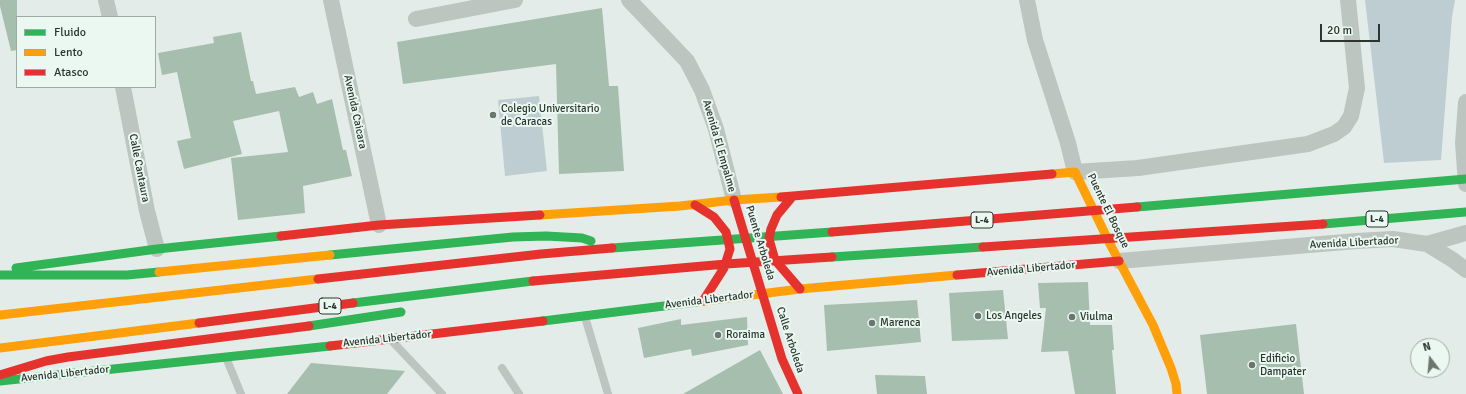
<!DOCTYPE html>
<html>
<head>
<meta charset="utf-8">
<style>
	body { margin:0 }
	#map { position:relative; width:1466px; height:394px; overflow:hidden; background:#e3ece8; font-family:Signika,sans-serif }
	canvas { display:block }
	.legend { position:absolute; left:16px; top:16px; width:140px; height:72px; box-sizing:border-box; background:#ebf8f2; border:1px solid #9eaaa4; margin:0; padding:5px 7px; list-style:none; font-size:12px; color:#2a362e }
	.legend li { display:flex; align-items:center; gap:8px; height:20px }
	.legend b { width:20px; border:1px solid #9eaaa4 }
	.north { position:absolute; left:1410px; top:338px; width:40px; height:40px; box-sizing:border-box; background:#ebf8f2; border:1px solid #9eaaa4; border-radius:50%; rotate:344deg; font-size:11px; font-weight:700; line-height:16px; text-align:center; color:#2a362e }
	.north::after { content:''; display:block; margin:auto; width:14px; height:18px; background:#6b766f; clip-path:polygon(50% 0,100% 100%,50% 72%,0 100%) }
	.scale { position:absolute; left:1320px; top:24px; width:60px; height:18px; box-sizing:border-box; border:2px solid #2a362e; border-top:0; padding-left:5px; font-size:12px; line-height:14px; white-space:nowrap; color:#2a362e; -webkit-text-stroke:3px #ebf8f2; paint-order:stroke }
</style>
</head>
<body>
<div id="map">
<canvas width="1466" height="394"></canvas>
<ul class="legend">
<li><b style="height:5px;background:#30b455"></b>Fluido</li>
<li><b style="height:5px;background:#ff9f0a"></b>Lento</li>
<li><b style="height:5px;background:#e5322d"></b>Atasco</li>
</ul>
<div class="north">N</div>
<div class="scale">20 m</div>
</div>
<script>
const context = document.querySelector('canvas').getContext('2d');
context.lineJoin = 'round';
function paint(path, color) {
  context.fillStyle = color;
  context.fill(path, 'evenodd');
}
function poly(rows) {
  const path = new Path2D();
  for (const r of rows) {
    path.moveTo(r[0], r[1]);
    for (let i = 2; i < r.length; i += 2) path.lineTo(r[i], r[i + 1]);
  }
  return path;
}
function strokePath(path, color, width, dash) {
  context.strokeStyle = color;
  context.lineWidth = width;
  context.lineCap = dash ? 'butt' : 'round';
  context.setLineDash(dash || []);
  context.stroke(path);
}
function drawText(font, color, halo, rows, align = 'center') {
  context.font = font + ' Signika,sans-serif';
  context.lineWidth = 4;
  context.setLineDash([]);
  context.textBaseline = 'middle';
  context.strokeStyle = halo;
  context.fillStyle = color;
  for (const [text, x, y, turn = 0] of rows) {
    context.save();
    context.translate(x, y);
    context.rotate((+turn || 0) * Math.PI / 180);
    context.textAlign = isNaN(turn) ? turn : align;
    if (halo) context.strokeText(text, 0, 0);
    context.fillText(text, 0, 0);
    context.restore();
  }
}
paint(poly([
	[1365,0,1455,0,1452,17,1441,160,1384,163],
	[539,96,547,171,505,176,498,100]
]), '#becdd1');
paint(poly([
	[0,0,17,0,17,50,11,51,0,6],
	[602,8,609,86,618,86,624,171,559,174,556,64,403,84,397,42],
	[241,32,251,81,253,81,256,94,295,87,299,97,313,92,317,104,332,99,343,150,346,150,352,176,303,186,305,213,238,220,231,158,288,152,279,111,233,121,242,154,184,169,177,141,191,138,177,72,162,75,158,53,214,43,213,37],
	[1088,282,1090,325,1112,325,1114,350,1112,350,1116,394,1075,394,1068,351,1041,352,1046,308,1040,308,1038,283],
	[1003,290,1008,339,952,341,949,293],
	[917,300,921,342,827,351,824,305],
	[747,317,748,345,692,356,691,349,644,358,638,328,681,319,681,325],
	[1296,324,1304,394,1207,394,1200,335],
	[760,350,783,394,683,394],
	[311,363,405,371,387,394,287,394],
	[875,375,925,376,927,394,877,394]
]), '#a6bead');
strokePath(poly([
	[585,317,608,394],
	[392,341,442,394],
	[227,360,241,394],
	[502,368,519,394]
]), '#bcc5c0', 8);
strokePath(poly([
	[106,0,110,17],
	[331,0,379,225],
	[629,0,687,61,702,90,716,129,734,200],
	[1027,0,1035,40,1068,143,1075,172,1138,168,1308,144,1334,134,1344,127,1351,116,1357,88,1348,0],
	[416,19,515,0],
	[123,87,147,211,157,249],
	[1466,102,1463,143,1466,184],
	[1427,244,1453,260,1466,270],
	[1119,261,1357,241,1393,239,1427,244,1466,233]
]), '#bcc5c0', 16);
strokePath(poly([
	[1137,207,1466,179],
	[1323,224,1466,212],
	[612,248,832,232],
	[330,255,513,237,546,236,582,238,591,241],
	[832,257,983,247],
	[16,268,157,249,281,236],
	[0,275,127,275,159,272],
	[353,303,533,281],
	[543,321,696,302],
	[309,326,401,312],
	[0,381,330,346]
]), '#30b455', 9);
strokePath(poly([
	[1052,174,1075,172,1111,246,1153,325,1171,368,1176,384,1177,394],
	[540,215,680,206,734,200,781,197],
	[159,272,330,255],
	[696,302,800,289,957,275],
	[0,315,318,279],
	[0,348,199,323]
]), '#ff9f0a', 9);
strokePath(poly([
	[781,197,1052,174],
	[792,197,777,215,771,229,769,239,775,260,800,289],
	[734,200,782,359,798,394],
	[695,205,714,217,726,232,730,249,724,268,703,301],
	[832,232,1137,207],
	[281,236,379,225,540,215],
	[983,247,1323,224],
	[957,275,1119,261],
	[318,279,541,254,612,248],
	[533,281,726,264,832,257],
	[199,323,353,303],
	[330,346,543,321],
	[0,375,46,361,68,357,309,326]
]), '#e5322d', 9);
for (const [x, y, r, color] of [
	[493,115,4,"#6b766f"],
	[978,316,4,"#6b766f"],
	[1072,317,4,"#6b766f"],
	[872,323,4,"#6b766f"],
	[718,335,4,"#6b766f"],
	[1252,365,4,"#6b766f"]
]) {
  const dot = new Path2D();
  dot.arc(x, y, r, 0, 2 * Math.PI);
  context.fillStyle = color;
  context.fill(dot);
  strokePath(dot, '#ebf8f2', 1.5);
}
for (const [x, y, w] of [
	[1377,219,22],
	[982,220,22],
	[330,306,22]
]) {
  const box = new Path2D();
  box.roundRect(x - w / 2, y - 8, w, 16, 3);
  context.fillStyle = '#ebf8f2';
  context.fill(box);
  strokePath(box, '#2a362e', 1);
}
drawText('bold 10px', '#2a362e', null, [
	["L-4",1377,219],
	["L-4",982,220],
	["L-4",330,306]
]);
drawText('11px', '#2a362e', '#ebf8f2', [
	["Colegio Universitario",501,109],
	["de Caracas",501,122],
	["Los Angeles",986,316],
	["Viulma",1080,317],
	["Marenca",880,323],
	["Roraima",726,335],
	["Edificio",1260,359],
	["Dampater",1260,372]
], 'left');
drawText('11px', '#2a362e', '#ebf8f2', [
	["Avenida Caicara",355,112,78],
	["Avenida El Empalme",719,146,74],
	["Calle Cantaura",139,168,79],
	["Puente El Bosque",1108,211,64],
	["Puente Arboleda",760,243,73],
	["Avenida Libertador",1354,243,-3],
	["Avenida Libertador",1031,269,-5],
	["Avenida Libertador",709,300,-7],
	["Avenida Libertador",387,339,-6],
	["Calle Arboleda",790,340,72],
	["Avenida Libertador",65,374,-6]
]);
</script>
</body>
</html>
